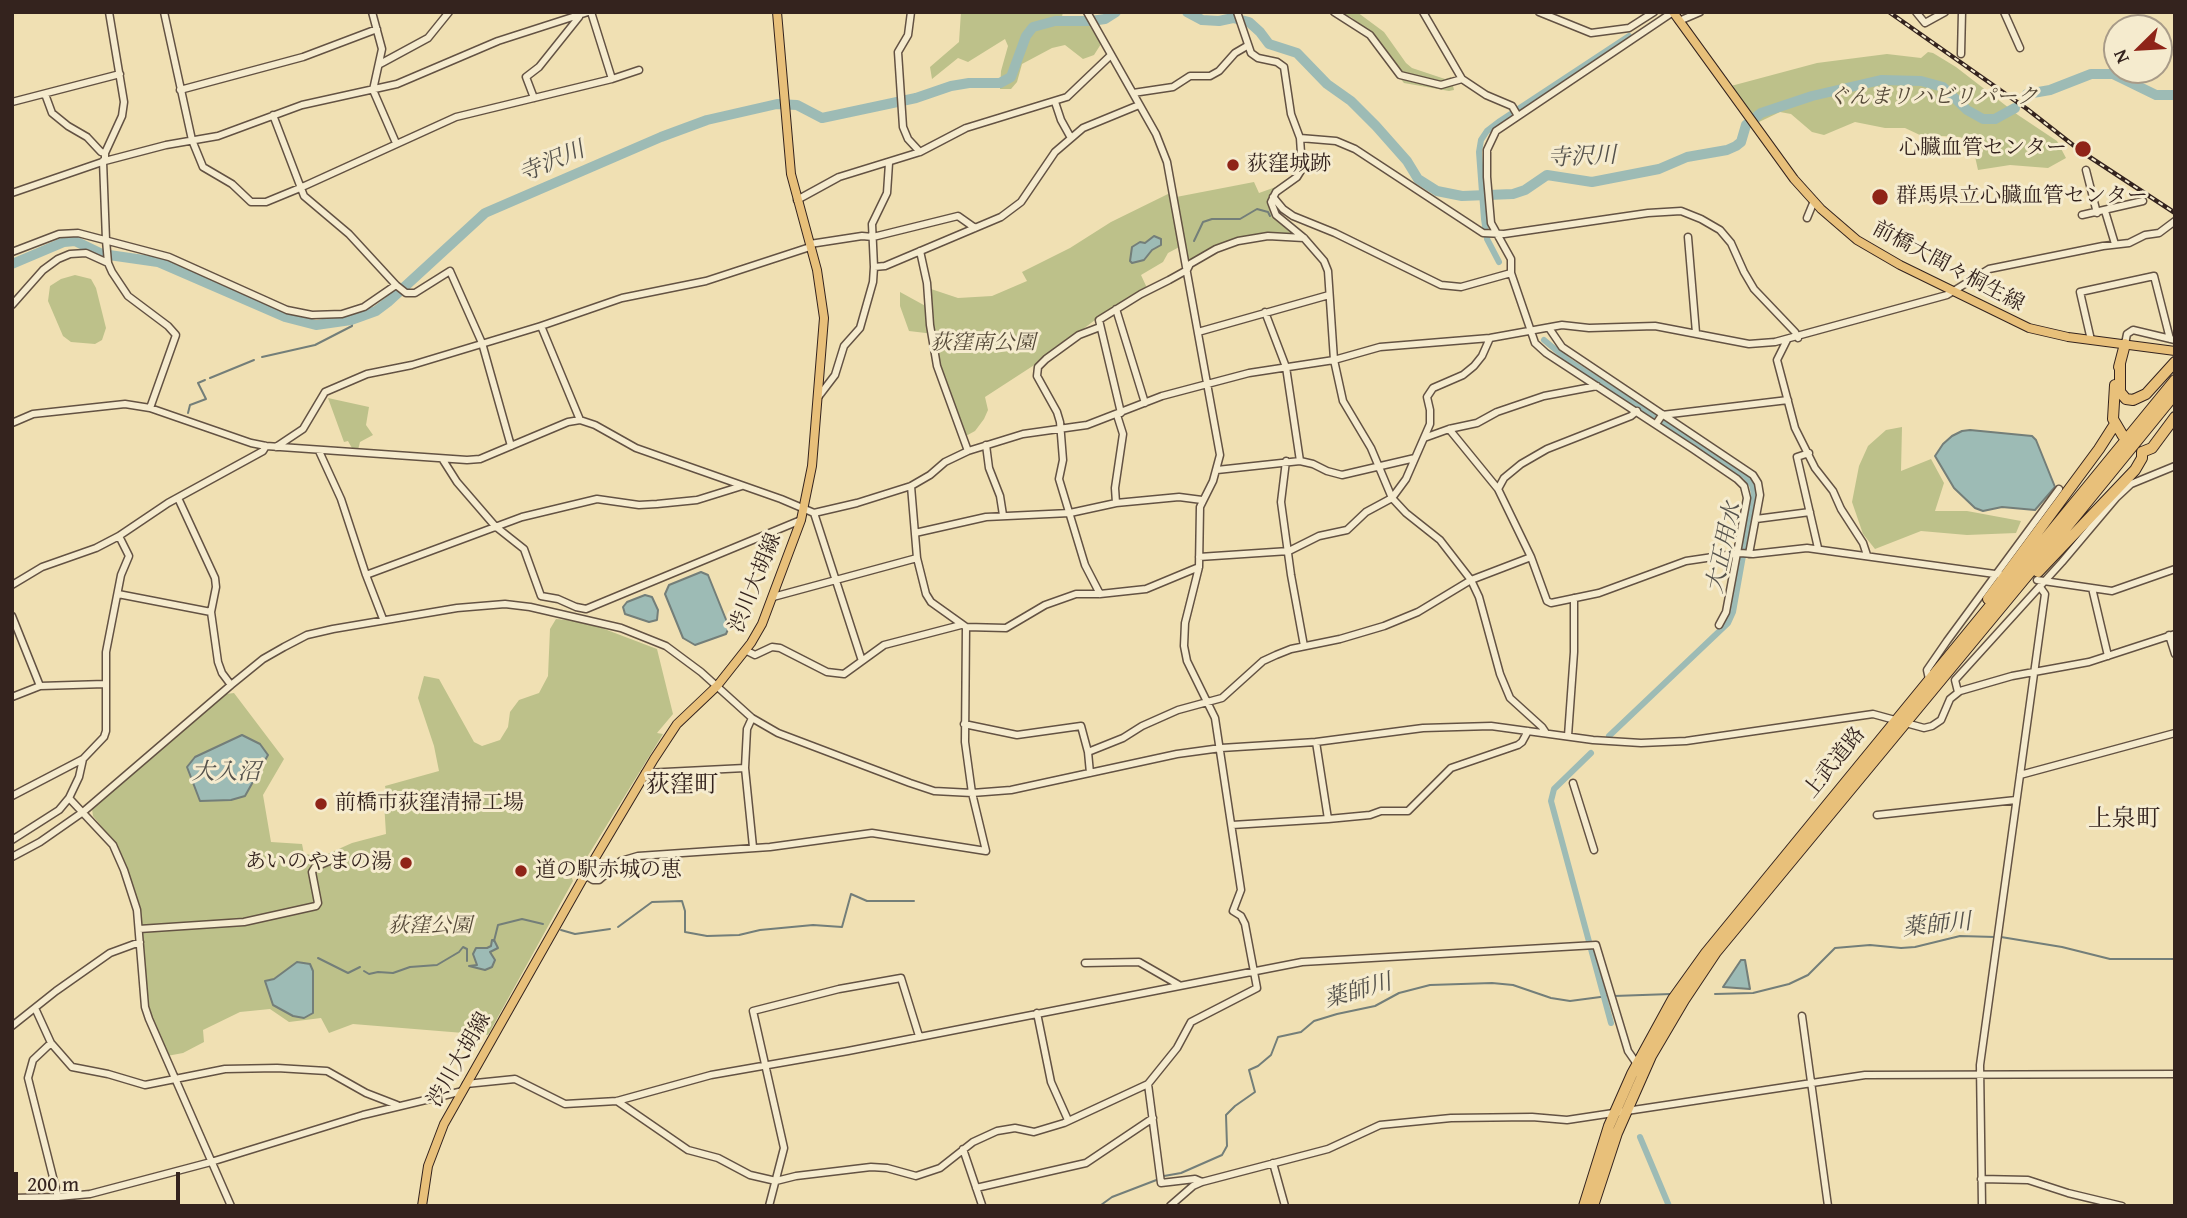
<!DOCTYPE html>
<html>
<head>
<meta charset="utf-8">
<style>
	body { margin:0 }
	#map { position:relative; width:2187px; height:1218px; overflow:hidden; background:#f0e0b3; font-family:"Gentium Book Plus",serif }
	canvas { display:block }
	.frame { position:absolute; inset:0; border:14px solid #34231e; pointer-events:none }
	.north { position:absolute; left:2103px; top:14px; width:70px; height:70px; box-sizing:border-box; background:#f5ebce; border:2px solid #a89b88; border-radius:50%; rotate:246deg; font-size:19px; font-weight:700; line-height:28px; text-align:center; color:#34231e }
	.north::after { content:''; display:block; margin:auto; width:24px; height:32px; background:#8f2418; clip-path:polygon(50% 0,100% 100%,50% 72%,0 100%) }
	.scale { position:absolute; left:14px; top:1172px; width:166px; height:32px; box-sizing:border-box; border:4px solid #34231e; border-top:0; padding-left:9px; font-size:21px; line-height:24px; white-space:nowrap; color:#34231e; -webkit-text-stroke:5px #f5ebce; paint-order:stroke }
</style>
</head>
<body>
<div id="map">
<canvas width="2187" height="1218"></canvas>
<div class="frame"></div>
<div class="north">N</div>
<div class="scale">200 m</div>
</div>
<script>
const context = document.querySelector('canvas').getContext('2d');
context.lineJoin = 'round';
function paint(path, color) {
  context.fillStyle = color;
  context.fill(path, 'evenodd');
}
function poly(rows) {
  const path = new Path2D();
  for (const r of rows) {
    path.moveTo(r[0], r[1]);
    for (let i = 2; i < r.length; i += 2) path.lineTo(r[i], r[i + 1]);
  }
  return path;
}
function strokePath(path, color, width, dash) {
  context.strokeStyle = color;
  context.lineWidth = width;
  context.lineCap = dash ? 'butt' : 'round';
  context.setLineDash(dash || []);
  context.stroke(path);
}
function drawText(font, color, halo, rows, align = 'center') {
  context.font = font + ' "Gentium Book Plus","Noto Serif JP",serif';
  context.lineWidth = 6;
  context.setLineDash([]);
  context.textBaseline = 'middle';
  context.strokeStyle = halo;
  context.fillStyle = color;
  for (const [text, x, y, turn = 0] of rows) {
    context.save();
    context.translate(x, y);
    context.rotate((+turn || 0) * Math.PI / 180);
    context.textAlign = isNaN(turn) ? turn : align;
    if (halo) context.strokeText(text, 0, 0);
    context.fillText(text, 0, 0);
    context.restore();
  }
}
paint(poly([
	[961,12,1063,12,1060,26,1089,25,1101,44,1094,55,1083,59,1065,45,1052,48,1022,64,1017,82,1011,89,1000,89,1001,71,1008,46,1005,39,968,62,958,58,932,79,930,67,959,42],
	[1338,12,1357,12,1384,32,1406,63,1412,68,1445,79,1451,77,1454,90,1449,91,1404,83,1380,55,1376,38,1351,17],
	[1928,52,1933,53,1956,67,2018,115,2057,141,2066,158,2048,168,2010,165,1978,170,1972,143,1960,137,1942,136,1934,150,1922,136,1905,128,1885,128,1855,122,1824,135,1812,132,1791,114,1780,112,1759,122,1731,86,1817,63,1887,54,1921,58],
	[1254,182,1259,193,1284,184,1269,201,1275,218,1297,235,1236,239,1189,263,1185,244,1168,253,1163,262,1141,275,1147,288,1095,320,1042,360,985,397,988,410,984,419,975,431,964,437,940,367,934,334,909,331,900,306,900,292,931,309,931,289,958,298,992,296,1027,281,1022,272,1070,248,1111,222,1170,193,1171,198],
	[75,275,91,279,96,288,106,328,102,340,95,344,71,342,63,336,48,301,50,286,61,279],
	[328,398,369,407,366,425,373,435,360,442,358,450,353,450,348,441,344,442],
	[1902,427,1901,471,1931,459,1944,483,1935,511,1967,511,2021,521,2016,533,1967,535,1921,531,1875,549,1863,534,1852,502,1859,466,1868,446,1886,430],
	[556,619,586,622,657,649,673,714,657,733,663,734,584,862,577,864,571,875,573,881,488,1035,353,1024,329,1033,321,1018,289,1022,270,1009,240,1012,203,1030,204,1042,183,1053,167,1056,150,1017,140,910,115,843,93,816,92,809,226,694,234,693,284,759,263,795,271,842,302,844,304,854,323,856,352,843,386,834,384,802,388,801,385,786,439,771,434,746,418,698,424,676,439,679,474,742,482,746,500,740,508,727,510,712,519,700,539,693,548,676,550,629]
]), '#bdc18a');
const water = poly([
	[1154,236,1161,239,1161,245,1152,250,1144,260,1132,263,1130,261,1132,247,1140,242,1145,243,1154,236],
	[1970,430,2032,436,2036,440,2055,487,2035,510,2002,507,1983,511,1975,508,1954,488,1935,456,1943,444,1952,436,1962,431,1970,430],
	[701,572,708,575,729,627,726,634,695,645,683,638,665,594,669,585,701,572],
	[645,595,652,597,658,610,657,620,649,622,625,614,623,607,627,602,645,595],
	[242,735,260,744,268,755,245,796,231,800,200,801,187,767,195,757,242,735],
	[492,940,494,940,498,948,490,952,495,960,492,967,485,970,469,966,477,965,473,954,476,948,487,948,491,946,492,940],
	[1741,960,1745,960,1750,989,1723,987,1741,960],
	[297,962,310,964,313,971,313,1013,304,1018,293,1016,273,1005,265,981,274,979,297,962]
]);
paint(water, '#9dbbb5');
strokePath(water, '#737e79', 2);
strokePath(poly([
	[626,151,627,154,666,137],
	[1194,241,1203,222,1212,219,1240,219,1257,209,1268,212,1270,216],
	[262,357,315,345,352,326,352,320],
	[210,378,254,360],
	[188,413,190,405,206,399,198,383,205,380],
	[618,927,652,902,682,901,685,911,685,932,707,936,739,935,760,930,813,925,842,927,851,894,867,901,914,901],
	[561,930,575,934,610,929],
	[2001,937,2062,947,2110,959,2175,959],
	[494,941,498,925,522,919,543,924],
	[318,958,348,973,360,967],
	[364,971,369,974,378,972,393,973,410,967,437,965,459,952,463,947,467,949,467,961],
	[1715,994,1753,993,1789,984,1808,975,1835,948,1870,945,1901,948,1915,947,1960,936,1995,937],
	[1614,996,1671,994],
	[1164,1176,1181,1173,1222,1155,1227,1146,1226,1115,1235,1106,1255,1092,1249,1070,1258,1066,1271,1055,1278,1037,1301,1032,1314,1021,1337,1014,1375,1006,1399,993,1430,985,1492,983,1513,985,1551,998,1570,1001,1608,996],
	[1089,1206,1101,1205,1112,1197,1159,1179]
]), '#737e79', 2);
strokePath(poly([
	[1499,262,1487,239,1484,219,1479,152,1481,140,1487,131,1500,121,1629,36],
	[1544,340,1569,361,1745,476,1752,485,1754,494,1733,612,1728,623,1609,736],
	[1591,753,1554,789,1551,801,1611,1023],
	[1640,1137,1669,1206]
]), '#9dbbb5', 6);
strokePath(poly([
	[1187,12,1202,20,1219,21,1233,18,1249,22,1260,32,1269,44,1297,53,1327,84,1351,101,1376,126,1407,161,1418,179,1437,191,1462,196,1513,194,1525,190,1547,175,1592,182,1659,169,1687,157,1727,150,1736,146,1741,142,1746,125,1761,113,1812,96,1881,80,1921,81,1943,87,1967,110,1983,119,1995,119,2015,108],
	[2027,94,2050,90,2091,74,2113,74,2156,95,2175,95],
	[12,264,64,242,75,241,102,254,158,262,285,317,316,325,351,320,376,311,388,302,485,213,661,137,707,120,777,104,797,105,822,118,916,98,951,86,969,83,1000,83,1011,77,1026,36,1033,27,1055,21,1091,21,1105,19,1116,12]
]), '#9dbbb5', 10);
const minor = poly([
	[164,12,192,140,203,167,232,184,251,202,266,202,300,188,456,117,612,79,639,70],
	[372,12,382,49,373,90,396,143],
	[591,12,612,79],
	[911,12,908,35,898,52,903,127,908,139,920,152],
	[1237,12,1251,53,1258,58,1277,62,1284,67,1291,114,1300,138,1302,169,1297,177,1276,192,1271,202,1276,215,1304,238,1324,261,1328,271,1334,360,1343,401,1371,448,1392,498,1406,513,1440,540,1471,580,1479,597,1500,674,1510,698,1542,727,1546,733],
	[1334,12,1370,35,1400,75,1441,85,1462,79],
	[1423,12,1462,79,1486,95,1512,106,1518,116],
	[1539,12,1591,33,1629,28,1654,12],
	[1673,12,1496,131,1487,150,1487,177,1491,223,1511,259,1511,273,1535,343,1546,353,1693,449,1737,479,1744,486,1747,498,1737,553,1726,612,1719,625],
	[1916,12,1925,23,1945,12],
	[2004,12,2020,48],
	[1679,21,1700,12],
	[1961,54,1962,12],
	[380,64,428,38,449,12],
	[180,90,303,57,377,29],
	[1133,93,1173,87,1190,76,1210,76,1219,71,1235,53,1247,46],
	[45,94,52,113,68,126,87,137,101,152,105,153],
	[534,98,526,77,539,67,579,17],
	[12,102,120,74],
	[1055,102,1061,120,1071,138],
	[273,115,304,196,349,234,396,285,406,293,415,293,450,271,482,343,511,446],
	[1300,138,1336,141,1355,149,1483,233,1504,234,1648,213,1681,211,1701,219,1720,230,1731,243,1744,272,1754,289,1795,332,1798,338],
	[103,161,106,240,108,263,112,272,128,296,168,326,176,335,150,408],
	[105,161,105,153,122,116,124,102,109,12],
	[2086,170,2097,213],
	[12,193,105,161,166,145,218,136,302,105,397,84,498,41,588,12],
	[1273,197,1283,209,1293,216,1335,233,1441,285,1461,287,1511,273],
	[797,200,839,177,920,152,966,128,1067,97,1111,55],
	[2105,211,2115,244],
	[2082,215,2143,201],
	[1807,218,1814,201],
	[1688,237,1696,333],
	[810,244,862,236,873,237,958,216,975,228],
	[920,251,927,283,930,325,937,366,968,451],
	[12,252,59,234,78,233,169,257,287,310,312,315,342,314,364,307,396,285],
	[874,267,872,224,887,193,889,163],
	[12,305,43,270,58,259,70,254,86,253,108,263],
	[1116,309,1145,403],
	[541,326,580,420],
	[1549,328,1562,347,1753,475,1758,483,1760,495,1749,554],
	[1198,332,1329,295],
	[1787,340,1777,360,1795,428,1815,468,1833,491,1841,509,1863,543,1867,555],
	[2091,340,2080,292,2154,276,2170,339],
	[2125,344,2127,334,2133,330,2175,340],
	[819,396,835,375,844,346,860,328,873,282,874,267,885,266,1001,217,1021,202,1055,152,1083,128,1139,105],
	[1121,413,1099,320,1141,294,1169,280,1187,270,1190,264,1216,249,1238,241,1268,236,1304,238],
	[12,423,33,414,125,404,150,408,251,443,266,446,467,460,480,459,568,422,580,420,595,425,636,448,781,499,814,513,857,503,911,486,930,475,945,462,968,451,1023,434,1087,425,1162,396,1249,373,1334,360,1380,347,1490,338,1562,325,1589,328,1655,326,1749,344,1775,342,1947,295,1989,269,2103,246,2129,243,2145,235,2159,233,2175,221],
	[1656,424,1662,415,1788,400],
	[1449,429,1498,489,1531,557,1547,601,1551,603,1599,593,1686,561,1740,553,1753,554,1807,548,2002,575],
	[1424,438,1449,429,1477,423,1497,412,1544,396,1597,386],
	[986,445,989,468,1000,496,1003,515],
	[276,447,303,429,325,392,367,374,412,365,541,326,622,298,706,281,810,247],
	[319,451,341,499,366,575,383,619],
	[1809,453,1797,457,1818,548],
	[443,460,457,482,495,526,524,549,541,596,558,599,576,607,586,609,801,520],
	[1286,461,1281,502,1291,575,1304,646],
	[1300,461,1313,464,1327,471,1342,475,1415,458],
	[1217,470,1300,461,1286,367,1265,312],
	[911,486,917,558,926,594,931,602,966,627,1006,628,1045,605,1076,594,1100,594,1146,589,1199,567],
	[1498,489,1504,478,1521,464,1547,449,1631,416,1637,411],
	[178,498,215,578,216,587,211,612,218,662,222,673,231,685],
	[1116,503,1115,488,1123,434,1117,415],
	[814,513,862,661],
	[1756,519,1810,512],
	[915,533,986,517,1070,513,1116,503,1179,497,1202,500],
	[1199,557,1289,551,1319,536,1347,530,1366,512,1392,498,1406,479,1430,424,1430,410,1427,397,1433,388,1463,375,1474,366,1482,356,1490,338],
	[366,575,522,517,597,499,639,505,657,504,697,500,742,486],
	[2037,580,2112,591,2175,569],
	[12,585,42,567,96,548,119,536,168,503,263,451,266,446],
	[2092,588,2108,656],
	[118,594,211,612],
	[1100,594,1085,565,1059,479,1063,460,1060,422,1057,412,1037,376,1038,367,1046,359,1079,335,1100,327],
	[773,597,917,558],
	[12,616,40,686],
	[2169,635,2175,654],
	[747,651,755,655,772,647,780,648,827,672,844,674,884,645,961,625],
	[1929,679,1927,670,1947,641,2059,489],
	[1958,692,1955,680,2062,562,2116,498,2131,484,2175,466],
	[12,697,40,686,105,684],
	[752,718,747,729,745,768,753,847],
	[964,724,1017,735,1081,726,1088,752,1090,773],
	[1568,736,1574,652,1574,598],
	[1316,742,1328,819],
	[1088,752,1123,738,1142,726,1178,710,1222,698,1263,661,1276,655,1291,649,1340,639,1384,626,1418,612,1471,580,1531,557],
	[645,773,745,768],
	[2020,775,2175,733],
	[1573,783,1594,850],
	[12,796,83,759],
	[69,798,113,845,124,870,137,910,145,1007,149,1019,231,1206],
	[1877,815,2016,800],
	[1232,825,1328,819,1370,815,1381,811,1408,811,1451,768,1518,745,1522,742,1528,731],
	[12,840,59,810,69,798,79,777,83,759,104,737,106,731,106,652,121,575,129,556,119,536],
	[12,857,40,842,83,812,231,685,263,659,284,647,307,635,333,629,457,608,505,604,530,607,621,628,666,646,701,672,752,718,778,733,910,783,934,791,972,793,1011,790,1177,754,1221,748,1316,742,1423,728,1491,726,1593,740,1641,743,1686,741,1873,714,1924,728,1932,726,1941,720,1950,699,1960,691,2012,676,2089,662,2175,634],
	[585,875,593,880,599,880,621,861,638,856,770,847,872,833,986,851,972,793,965,742,966,627],
	[139,929,244,922,316,906,318,903,312,872,315,867,334,859],
	[1085,963,1139,962,1179,985],
	[35,1008,51,1043,72,1067,108,1074,145,1085,225,1069,277,1068,327,1071,366,1093,397,1105],
	[1037,1013,1051,1082,1068,1120],
	[1802,1016,1828,1206],
	[12,1026,56,991,110,953,140,942],
	[51,1043,33,1060,28,1078,58,1197],
	[466,1084,515,1079,565,1104,617,1101,711,1075,848,1051,1302,962,1596,945,1628,1051,1637,1064],
	[1148,1084,1161,1183,1195,1179,1202,1182],
	[617,1101,688,1150,718,1158,750,1175,776,1181,796,1176,871,1167,887,1168,916,1176,940,1168,973,1142,997,1131,1015,1128,1034,1132,1064,1123,1148,1084,1177,1048,1191,1022,1257,988,1245,924,1241,916,1233,911,1241,890,1215,718,1187,661,1184,646,1185,623,1199,567,1200,507,1213,481,1220,455,1167,162,1156,134,1087,12],
	[963,1149,982,1205],
	[1273,1163,1285,1206],
	[1981,1179,2028,1180,2068,1193,2122,1206],
	[976,1188,1086,1163,1153,1118],
	[12,1198,58,1197,90,1194,211,1162,363,1115,463,1091],
	[769,1206,784,1148,753,1011,839,989,901,978,919,1036],
	[1170,1206,1193,1186,1202,1182,1328,1149,1380,1125,1451,1118,1532,1117,1567,1120,1865,1075,2175,1074],
	[1982,1206,1980,1065,2045,594,2040,587]
]);
const major = poly([
	[1673,12,1794,179,1821,209,1857,240,1900,265,2029,328,2068,337,2175,351],
	[422,1206,428,1166,444,1124,585,875,654,759,677,724,717,686,751,643,762,624,801,520,812,466,824,318,817,270,791,174,777,12]
]);
const highway = poly([
	[2120,363,2120,392,2126,399,2133,400,2146,394,2175,362],
	[2119,367,2125,344],
	[2115,385,2113,419,2123,436],
	[2142,452,2152,448,2175,417],
	[2038,572,2135,470,2142,458,2142,452],
	[1988,599,2099,449,2115,424],
	[1584,1206,1609,1126,1632,1074,1673,999,1706,953,2175,380],
	[1593,1206,1617,1133,1651,1056,1684,1000,1716,952,2031,571,2175,394]
]);
strokePath(minor, '#635243', 9);
strokePath(major, '#34231e', 10);
strokePath(highway, '#34231e', 12);
strokePath(minor, '#f5ebce', 6);
strokePath(major, '#e8c07a', 8);
strokePath(highway, '#e8c07a', 10);
const rail = poly([
	[1889,12,2027,109,2082,152,2175,213]
]);
strokePath(rail, '#34231e', 4.5);
strokePath(rail, '#f5ebce', 2, [5]);
for (const [x, y, r, color] of [
	[2083,149,9,"#8f2418"],
	[1233,165,7,"#8f2418"],
	[1880,197,9,"#8f2418"],
	[321,804,7,"#8f2418"],
	[406,863,7,"#8f2418"],
	[521,871,7,"#8f2418"]
]) {
  const dot = new Path2D();
  dot.arc(x, y, r, 0, 2 * Math.PI);
  context.fillStyle = color;
  context.fill(dot);
  strokePath(dot, '#f5ebce', 2.5);
}
drawText('italic 21px', '#564a39', '#f5ebce', [
	["ぐんまリハビリパーク",1933,98],
	["荻窪南公園",983,344],
	["荻窪公園",430,927]
]);
drawText('21px', '#34231e', '#f5ebce', [
	["心臓血管センター",2067,149,"right"],
	["荻窪城跡",1247,165],
	["群馬県立心臓血管センター",1896,197],
	["前橋市荻窪清掃工場",335,804],
	["あいのやまの湯",392,863,"right"],
	["道の駅赤城の恵",535,871]
], 'left');
drawText('21px', '#34231e', '#f5ebce', [
	["前橋大間々桐生線",1948,267,28],
	["渋川大胡線",756,583,-68],
	["上武道路",1835,763,-51],
	["渋川大胡線",460,1060,-60]
]);
drawText('italic 23px', '#54514b', '#f5ebce', [
	["寺沢川",1582,158,-3],
	["寺沢川",552,163,-23],
	["大正用水",1725,548,-78],
	["大入沼",226,773],
	["薬師川",1937,926,-6],
	["薬師川",1358,992,-16]
]);
drawText('24px', '#34231e', '#f5ebce', [
	["荻窪町",682,786],
	["上泉町",2124,820]
]);
</script>
</body>
</html>
